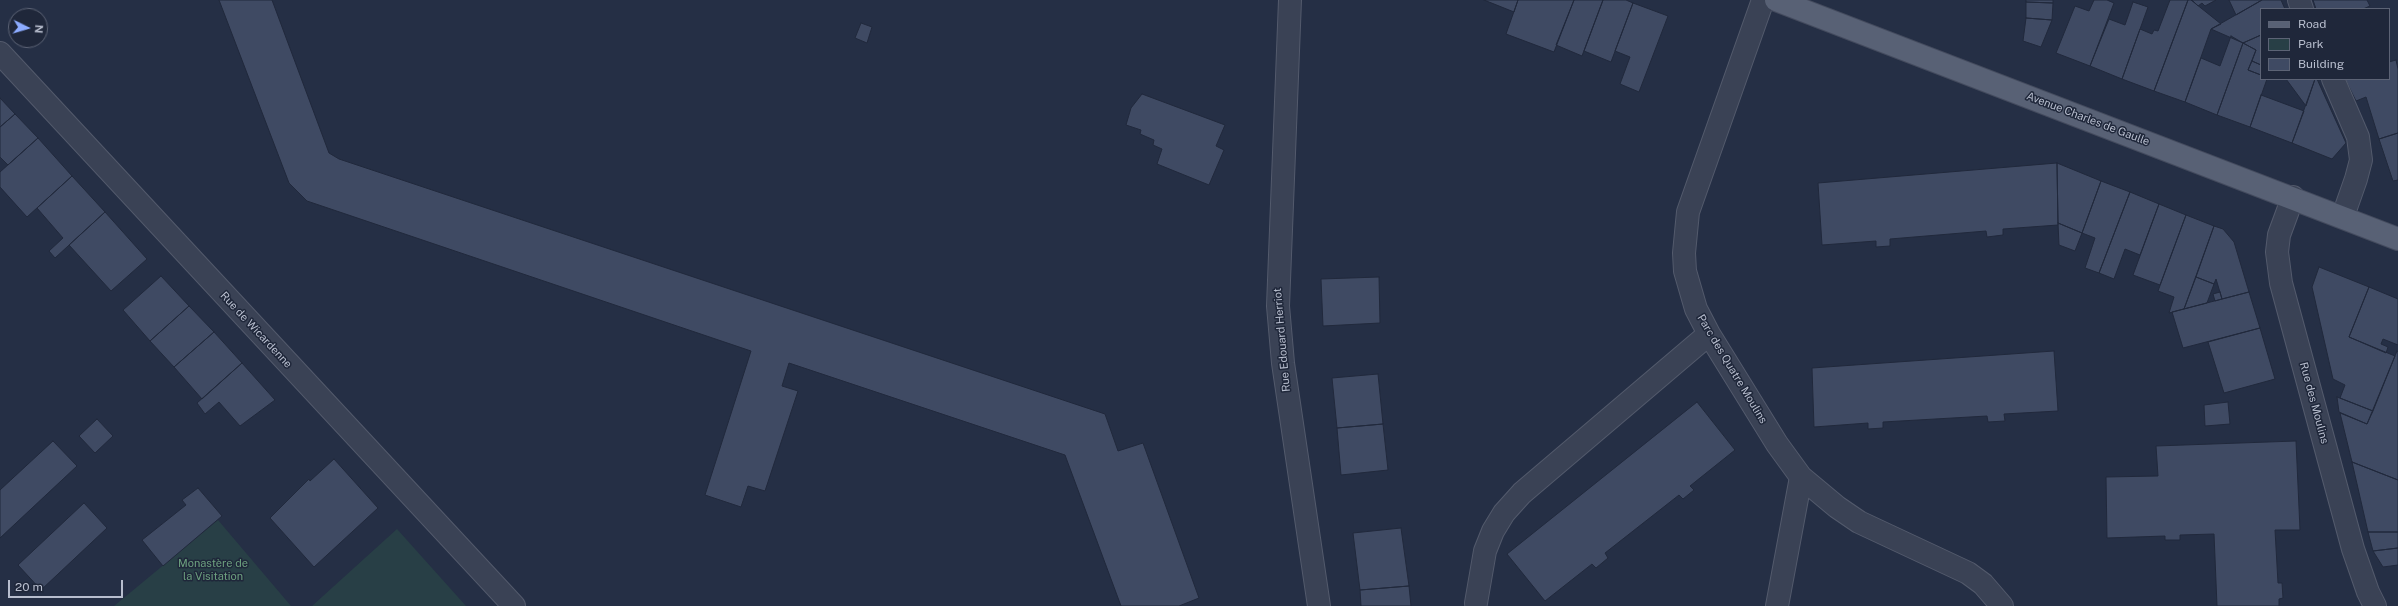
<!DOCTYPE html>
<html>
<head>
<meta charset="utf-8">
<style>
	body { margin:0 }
	#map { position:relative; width:2398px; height:606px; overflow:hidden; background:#252f45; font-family:"Public Sans",sans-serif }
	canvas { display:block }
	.legend { position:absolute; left:2260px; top:8px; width:130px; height:72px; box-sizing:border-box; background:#1f273a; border:1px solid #5c6375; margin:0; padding:5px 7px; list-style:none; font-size:12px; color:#b8bece }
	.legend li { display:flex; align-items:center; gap:8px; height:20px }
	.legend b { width:20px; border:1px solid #5c6375 }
	.north { position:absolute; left:8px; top:8px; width:40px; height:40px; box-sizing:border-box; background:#1f273a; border:1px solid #5c6375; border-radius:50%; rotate:95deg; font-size:11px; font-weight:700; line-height:16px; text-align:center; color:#b8bece }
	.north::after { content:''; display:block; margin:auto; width:14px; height:18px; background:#8cabff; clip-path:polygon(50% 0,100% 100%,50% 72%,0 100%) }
	.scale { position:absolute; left:8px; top:580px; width:115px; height:18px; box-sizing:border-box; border:2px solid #b8bece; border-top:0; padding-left:5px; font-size:12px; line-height:14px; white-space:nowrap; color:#b8bece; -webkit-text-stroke:3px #1f273a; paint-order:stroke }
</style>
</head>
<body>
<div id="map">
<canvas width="2398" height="606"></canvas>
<ul class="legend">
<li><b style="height:5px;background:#586175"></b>Road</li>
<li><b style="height:11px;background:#283f46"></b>Park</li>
<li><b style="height:11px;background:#3f4a63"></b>Building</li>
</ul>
<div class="north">N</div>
<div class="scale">20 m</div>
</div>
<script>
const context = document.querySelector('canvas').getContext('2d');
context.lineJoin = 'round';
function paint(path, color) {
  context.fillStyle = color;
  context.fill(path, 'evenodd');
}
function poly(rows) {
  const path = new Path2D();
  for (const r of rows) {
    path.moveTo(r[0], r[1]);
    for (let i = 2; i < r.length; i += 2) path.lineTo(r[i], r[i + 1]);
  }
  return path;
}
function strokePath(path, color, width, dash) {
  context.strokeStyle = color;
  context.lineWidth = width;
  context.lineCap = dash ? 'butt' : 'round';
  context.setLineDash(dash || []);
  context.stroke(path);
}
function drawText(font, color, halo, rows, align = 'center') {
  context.font = font + ' "Public Sans",sans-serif';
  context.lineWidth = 3;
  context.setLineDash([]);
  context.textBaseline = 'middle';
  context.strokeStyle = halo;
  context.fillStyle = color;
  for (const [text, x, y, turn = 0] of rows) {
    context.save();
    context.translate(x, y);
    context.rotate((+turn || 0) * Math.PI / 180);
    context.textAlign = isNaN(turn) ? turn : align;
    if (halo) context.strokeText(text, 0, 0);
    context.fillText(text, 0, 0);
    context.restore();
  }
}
paint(poly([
	[218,520,291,606,114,606],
	[397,529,466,606,312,606]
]), '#283f46');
const building = poly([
	[219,0,272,0,329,153,339,159,1105,414,1118,451,1143,443,1199,598,1179,606,1121,606,1065,455,789,363,782,386,798,391,765,491,748,486,741,507,705,495,751,351,307,201,289,183,219,0],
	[1484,0,1518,0,1514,12,1484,0],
	[1518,0,1574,0,1554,52,1506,34,1518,0],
	[1574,0,1603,0,1582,56,1556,45,1574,0],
	[1603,0,1626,0,1633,3,1611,62,1584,51,1603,0],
	[2026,0,2053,0,2053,3,2026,2,2026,0],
	[2094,0,2107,0,2114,3,2090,66,2056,53,2075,6,2089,11,2094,0],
	[2170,0,2188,0,2154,91,2122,79,2140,29,2152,34,2154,30,2158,31,2170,0],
	[2188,0,2191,0,2221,24,2211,29,2185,102,2154,91,2188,0],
	[2192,0,2216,0,2205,6,2202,3,2198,6,2192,0],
	[2229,0,2262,0,2236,15,2229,0],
	[2262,0,2281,0,2285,9,2261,9,2261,35,2243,43,2211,29,2262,0],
	[2313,0,2367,0,2370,6,2363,9,2316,9,2313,0],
	[2026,2,2053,3,2052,20,2026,18,2026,2],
	[2133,2,2148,7,2122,79,2090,66,2109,19,2125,25,2133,2],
	[1633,3,1668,16,1639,92,1620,84,1630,57,1615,51,1633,3],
	[2026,18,2052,20,2041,47,2023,41,2026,18],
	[861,23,872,27,867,43,855,38,861,23],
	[2261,35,2261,65,2252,61,2256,50,2243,43,2261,35],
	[2231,36,2243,43,2217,115,2185,102,2201,58,2220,66,2231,36],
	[2243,43,2256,50,2248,70,2261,75,2261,79,2267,79,2250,127,2217,115,2243,43],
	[2396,60,2398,69,2398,133,2379,139,2366,97,2356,101,2345,79,2389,79,2389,62,2396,60],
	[2252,61,2261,65,2261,75,2248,70,2252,61],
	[2286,79,2315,79,2306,106,2286,79],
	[2315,79,2317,79,2346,143,2332,159,2292,143,2315,79],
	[1142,94,1225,125,1216,146,1224,150,1209,185,1157,164,1162,149,1153,145,1154,140,1140,134,1141,130,1126,125,1131,108,1142,94],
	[2261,95,2304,111,2292,143,2250,127,2261,95],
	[0,98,15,114,0,127,0,98],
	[15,114,38,138,8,165,0,157,0,127,15,114],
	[2398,133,2398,180,2393,181,2379,139,2398,133],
	[38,138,72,176,27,217,0,187,0,172,38,138],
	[2057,163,2058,225,2003,229,2003,235,1987,237,1986,231,1890,239,1890,246,1876,247,1876,241,1822,245,1818,183,2057,163],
	[2057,163,2101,181,2082,233,2058,223,2057,163],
	[72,176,105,212,55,258,49,251,63,238,37,208,72,176],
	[2101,181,2130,192,2099,273,2085,268,2095,238,2082,233,2101,181],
	[2130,192,2159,204,2140,255,2125,249,2114,279,2099,273,2130,192],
	[2159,204,2186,215,2160,285,2133,275,2159,204],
	[105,212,147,259,111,291,69,245,105,212],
	[2186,215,2214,226,2184,309,2169,313,2174,297,2158,291,2186,215],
	[2058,223,2082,233,2075,251,2059,245,2058,223],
	[2214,226,2223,229,2234,242,2249,292,2222,299,2216,279,2214,284,2196,277,2214,226],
	[2319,267,2369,287,2349,337,2395,356,2373,411,2340,398,2345,385,2333,379,2312,287,2319,267],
	[161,276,189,306,150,341,123,310,161,276],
	[1379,277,1380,323,1323,326,1321,279,1379,277],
	[2196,277,2214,284,2207,303,2184,309,2196,277],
	[2369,287,2398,299,2398,345,2383,339,2381,344,2388,347,2386,353,2349,337,2369,287],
	[2220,292,2222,299,2215,301,2213,294,2220,292],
	[2249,292,2260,328,2183,348,2172,312,2249,292],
	[189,306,214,332,174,367,150,341,189,306],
	[2260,328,2275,379,2224,393,2208,342,2260,328],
	[214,332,242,363,202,399,174,367,214,332],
	[2054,351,2058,411,2004,414,2005,421,1988,422,1987,416,1883,422,1883,428,1868,429,1868,423,1814,427,1812,368,2054,351],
	[2397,351,2398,352,2398,480,2352,462,2340,413,2367,424,2397,351],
	[242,363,275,400,240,426,219,402,205,414,197,403,242,363],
	[1378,374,1383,424,1337,428,1332,378,1378,374],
	[2337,397,2373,411,2367,424,2339,412,2337,397],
	[1697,402,1735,450,1690,486,1694,490,1683,499,1679,495,1605,553,1608,558,1596,568,1592,564,1545,601,1507,554,1697,402],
	[2228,402,2230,424,2205,426,2204,405,2228,402],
	[97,419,113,436,95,453,79,436,97,419],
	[1383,424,1388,470,1341,475,1337,428,1383,424],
	[53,441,77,466,0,538,0,490,53,441],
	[2296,441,2300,530,2275,530,2278,583,2282,583,2283,598,2279,599,2279,606,2217,606,2214,534,2180,535,2180,540,2165,540,2165,536,2107,538,2106,477,2158,476,2156,446,2296,441],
	[334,459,378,508,314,567,270,518,309,479,310,481,334,459],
	[2352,462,2398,480,2398,532,2368,532,2352,462],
	[198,488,222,516,163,566,142,540,186,505,182,500,198,488],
	[84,503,107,528,41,590,18,565,84,503],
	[1401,528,1409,586,1360,590,1353,533,1401,528],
	[2368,532,2398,532,2398,548,2373,551,2368,532],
	[2398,548,2398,565,2383,567,2373,551,2398,548],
	[1409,586,1411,606,1361,606,1360,590,1409,586]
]);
paint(building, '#3f4a63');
strokePath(building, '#21293c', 1);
const minor = poly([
	[1290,0,1278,306,1283,363,1319,606],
	[1763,0,1688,212,1684,253,1685,271,1696,309,1709,334,1777,444,1801,477,1837,507,1859,522,1968,573,1983,584,2002,606],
	[2299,0,2302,9],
	[0,53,514,606],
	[2333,79,2358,137,2361,160,2356,179,2343,216],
	[2293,197,2279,235,2277,252,2281,283,2353,549,2368,592,2375,606],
	[1476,603,1485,551,1493,531,1504,513,1522,493,1709,334],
	[1777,606,1801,477]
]);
const major = poly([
	[1776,0,2398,239]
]);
strokePath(minor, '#535a6c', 24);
strokePath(major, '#444b5e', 24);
strokePath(minor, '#3a4255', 22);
strokePath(major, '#586175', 22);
drawText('11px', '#b8bece', '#1f273a', [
	["Avenue Charles de Gaulle",2088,119,21],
	["Rue de Wicardenne",256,330,47],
	["Rue Edouard Herriot",1282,340,-95],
	["Parc des Quatre Moulins",1732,369,59],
	["Rue des Moulins",2314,403,75]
]);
drawText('11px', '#6da17f', '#1f273a', [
	["Monastère de",213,564],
	["la Visitation",213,577]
]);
</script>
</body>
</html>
